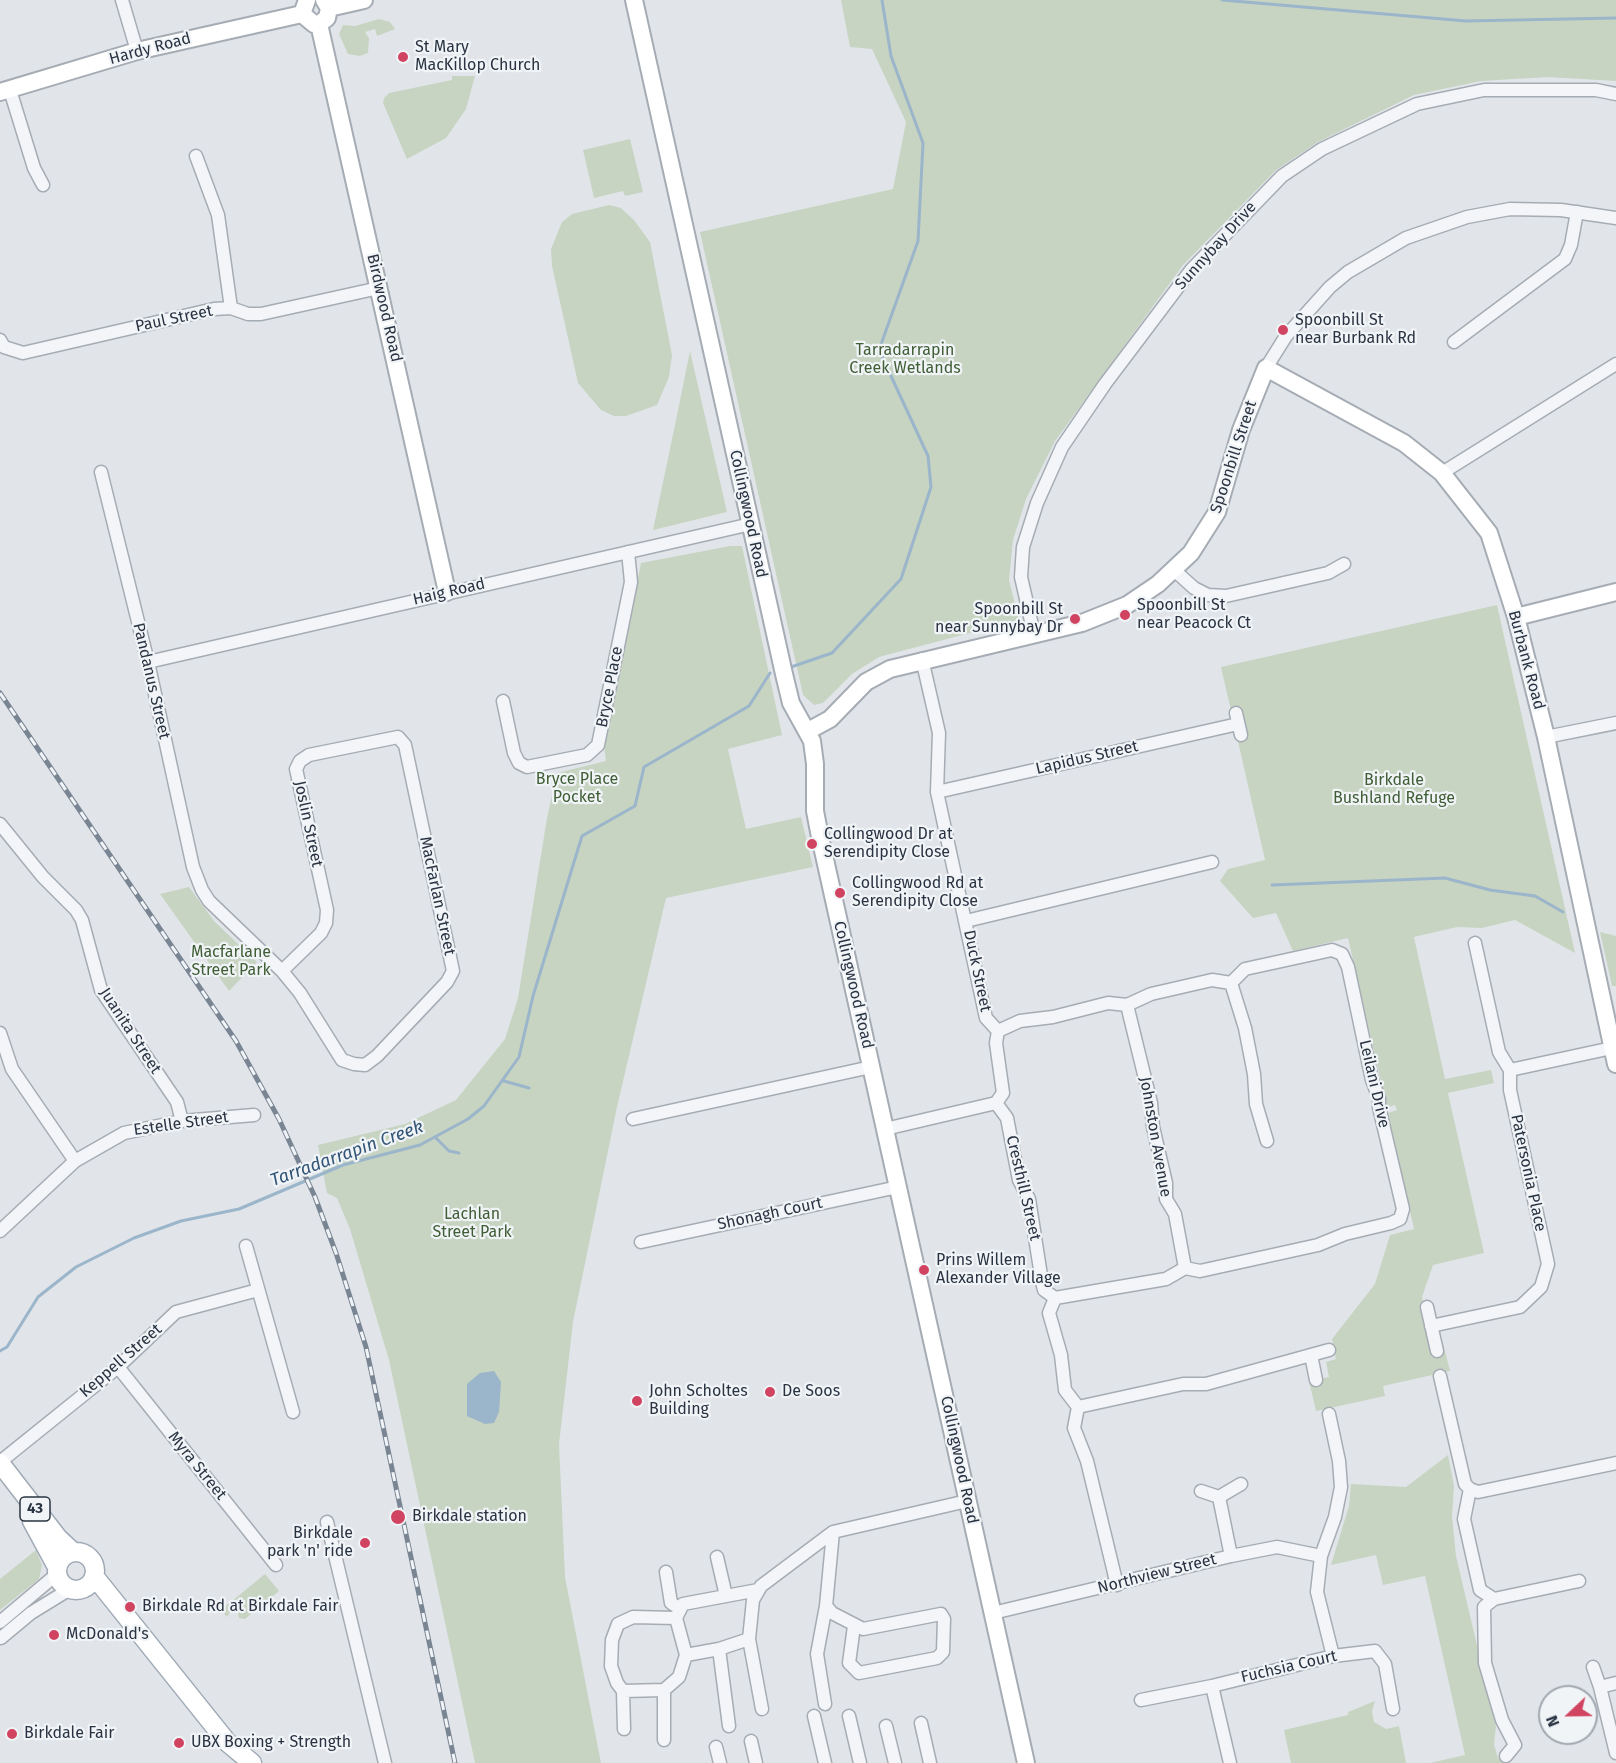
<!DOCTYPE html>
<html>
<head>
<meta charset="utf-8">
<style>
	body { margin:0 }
	#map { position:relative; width:1616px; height:1763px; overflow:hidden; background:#e1e5ea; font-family:"Fira Sans",sans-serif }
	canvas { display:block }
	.north { position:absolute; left:1538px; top:1685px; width:60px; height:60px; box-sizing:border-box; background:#f1f4f7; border:2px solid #a1a7af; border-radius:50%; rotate:248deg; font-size:16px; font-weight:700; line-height:24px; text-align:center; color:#293342 }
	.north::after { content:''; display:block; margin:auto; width:21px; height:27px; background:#d14461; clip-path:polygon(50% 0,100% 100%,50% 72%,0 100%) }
</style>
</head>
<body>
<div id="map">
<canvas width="1616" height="1763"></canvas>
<div class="north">N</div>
</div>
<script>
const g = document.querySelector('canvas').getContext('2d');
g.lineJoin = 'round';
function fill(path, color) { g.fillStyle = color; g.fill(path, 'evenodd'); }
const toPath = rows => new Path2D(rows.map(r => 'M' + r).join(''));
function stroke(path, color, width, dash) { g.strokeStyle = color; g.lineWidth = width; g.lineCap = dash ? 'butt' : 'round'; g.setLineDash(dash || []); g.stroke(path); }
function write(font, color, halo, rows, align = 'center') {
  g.font = font + ' "Fira Sans",sans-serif'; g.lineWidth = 4.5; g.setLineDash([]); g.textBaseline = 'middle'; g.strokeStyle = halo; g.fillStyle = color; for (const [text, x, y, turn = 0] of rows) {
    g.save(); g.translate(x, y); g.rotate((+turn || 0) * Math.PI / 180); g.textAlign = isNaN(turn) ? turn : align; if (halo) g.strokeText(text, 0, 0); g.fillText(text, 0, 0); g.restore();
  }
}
fill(toPath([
	[841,0,1616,0,1616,81,1548,77,1481,81,1414,95,1318,142,1276,170,1183,265,1055,441,1026,499,1013,540,1009,580,1019,620,879,657,852,674,823,703,814,705,803,695,700,232,893,189,906,122,872,49,850,47],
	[379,19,390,22,395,29,377,36,375,29,365,32,369,38,368,53,360,56,348,54,339,34,343,25,355,26],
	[452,76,475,76,466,109,446,138,407,159,383,103,384,98,389,93,452,80],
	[630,139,643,192,625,196,623,191,594,198,583,150],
	[609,205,621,208,634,220,650,242,672,355,669,377,657,405,626,416,614,416,601,410,578,383,552,266,551,249,562,222,572,214],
	[690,351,727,512,653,530,675,425],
	[730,546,742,546,782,735,728,749,746,829,801,817,813,867,666,898,617,1107,573,1322,559,1444,565,1577,601,1763,475,1763,389,1360,350,1229,337,1198,327,1193,318,1145,405,1124,456,1100,505,1039,518,998,547,818,557,773,606,761,604,747,641,563],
	[1497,605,1575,953,1515,920,1482,928,1457,927,1414,937,1445,1079,1491,1070,1494,1083,1448,1093,1484,1253,1433,1265,1422,1297,1423,1302,1420,1303,1431,1353,1445,1351,1450,1371,1383,1386,1385,1396,1316,1411,1309,1381,1329,1377,1326,1362,1336,1359,1332,1339,1375,1284,1390,1235,1414,1229,1388,1113,1397,1110,1395,1105,1387,1108,1348,938,1293,951,1276,913,1253,918,1220,881,1228,869,1265,860,1221,667],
	[189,887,214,921,257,962,229,991,160,894],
	[1600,932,1616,936,1616,986,1612,986],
	[1448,1455,1454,1486,1452,1516,1456,1556,1496,1726,1494,1745,1498,1758,1505,1763,1430,1763,1465,1755,1425,1576,1383,1585,1376,1555,1331,1565,1349,1506,1351,1484,1406,1487],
	[36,1550,42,1565,39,1579,0,1610,0,1579],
	[265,1574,279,1591,245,1619,239,1618,237,1609,233,1608,227,1617,221,1610],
	[1375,1701,1372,1711,1374,1722,1386,1729,1399,1726,1406,1763,1291,1763,1284,1730,1348,1715,1348,1712]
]), '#c7d4c2');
fill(toPath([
	[494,1371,501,1382,499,1412,494,1423,485,1424,467,1416,467,1384,480,1373]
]), '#9bb5ca');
stroke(toPath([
	[1222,0,1466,21,1616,18],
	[791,667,832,653,901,579,931,487,928,456,879,350,918,241,923,143,891,56,882,0],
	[1272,885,1445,878,1490,890,1535,896,1563,912],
	[504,1081,529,1088],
	[436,1138,449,1151,459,1153],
	[0,1351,7,1347,38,1297,76,1267,134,1238,181,1221,239,1209,343,1165,420,1145,468,1119,484,1106,519,1057,533,996,582,836,635,806,644,767,749,706,770,673]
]), '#9bb5ca', 3);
const street = toPath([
	[122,0,137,51],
	[10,90,34,168,43,185],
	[196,156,218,215,231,308],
	[0,340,4,347,23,353,214,309,231,308,248,314,261,314,379,288],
	[1454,342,1565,259,1571,245,1577,212],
	[1266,368,1286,336,1330,287,1348,272,1406,238,1467,217,1510,209,1561,210,1616,218],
	[101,472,148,662,193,867,202,890,209,901,282,971,300,993,342,1060,354,1064,365,1065,377,1056,447,982,453,971,405,745,398,737,309,755,300,761,296,769,327,910,326,923,321,933,282,971],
	[1442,473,1616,364],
	[1174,570,1194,588,1208,595,1226,596,1328,573,1344,564],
	[1034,634,1021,577,1023,547,1037,503,1062,447,1105,384,1191,270,1282,176,1322,149,1417,104,1484,90,1596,90,1616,94],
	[922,659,939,733,937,792,986,1018,998,1031],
	[148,662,751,524],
	[503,701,514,753,519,763,527,767,587,755,598,745,631,582,628,552],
	[1236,713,1241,735],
	[1546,737,1616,723],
	[937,792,1238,724],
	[0,824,43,877,76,910,82,920,101,990,177,1102,182,1121],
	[966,921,1212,862],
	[1231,983,1245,1028,1254,1074,1256,1104,1267,1141],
	[1127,1005,1151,1103,1153,1127,1166,1183,1166,1199,1175,1214,1185,1268],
	[998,1031,1020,1021,1053,1017,1108,1003,1127,1005,1151,994,1212,980,1231,983,1245,969,1332,950,1342,954,1348,967,1372,1080,1379,1098,1379,1107,1403,1209,1400,1219,1391,1223,1345,1234,1318,1245,1200,1271,1185,1268,1166,1279,1055,1298],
	[998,1031,996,1043,1003,1093,996,1103,1007,1118,1019,1180,1029,1199,1042,1282,1044,1290,1055,1298,1049,1313,1061,1355,1065,1390,1078,1407,1074,1428,1087,1461,1117,1585],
	[0,1033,12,1069,75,1161],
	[1510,1070,1612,1048],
	[633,1119,871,1067],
	[885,1129,996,1103],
	[0,1231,75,1161,124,1133,182,1121,254,1115],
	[641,1242,898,1187],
	[246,1246,293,1412],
	[1427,1307,1437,1351],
	[1431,1326,1520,1307,1541,1287,1548,1264,1510,1090,1510,1070,1499,1052,1475,943],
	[1311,1355,1316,1380],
	[118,1367,276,1565],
	[1440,1376,1465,1484,1470,1489],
	[1078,1407,1183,1384,1206,1384,1329,1350],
	[1329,1414,1339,1461,1341,1487,1335,1517,1321,1556,1317,1592,1333,1656],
	[0,1462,118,1367,176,1312,258,1290],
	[1470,1489,1464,1519,1480,1590,1494,1599,1579,1581],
	[1470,1489,1478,1492,1616,1463],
	[1201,1491,1219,1497,1241,1484],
	[1219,1497,1231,1556],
	[327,1522,385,1763],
	[717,1557,726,1596],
	[666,1572,671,1603,679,1608],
	[1494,1599,1484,1607,1485,1663,1502,1720,1515,1745,1506,1756],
	[826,1606,832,1613,863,1629,941,1614,944,1619,943,1652,937,1658,859,1673,849,1663,854,1626],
	[993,1613,1231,1556,1277,1547,1321,1556],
	[676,1618,633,1617,618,1624,612,1640,611,1666,617,1683,623,1691,664,1690,679,1677,686,1655,676,1618,683,1604,758,1590],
	[0,1622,57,1574],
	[1,1638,31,1613,70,1589],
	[749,1639,762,1709],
	[719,1649,729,1726],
	[686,1655,719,1649,749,1639,753,1600,761,1586,833,1532,967,1501],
	[1593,1667,1600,1687,1616,1683],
	[1212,1686,1230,1763],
	[1600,1687,1616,1753],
	[664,1690,664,1740],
	[623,1691,624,1729],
	[1141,1700,1212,1686,1333,1656,1375,1651,1385,1664,1393,1709],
	[825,1704,817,1654,826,1606,833,1532],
	[814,1716,825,1763],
	[849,1716,860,1763],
	[921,1723,930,1763],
	[886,1726,895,1763],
	[751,1741,756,1763],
	[716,1747,720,1763]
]);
const secondary = toPath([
	[307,0,302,14,314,24,319,24,327,18,329,8,324,0],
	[634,0,784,674,791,703,812,741,815,764,815,811,820,837,1026,1763],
	[329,8,364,0],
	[319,24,447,592],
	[0,92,137,51,302,14],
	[1516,617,1616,592],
	[808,731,830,719,866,682,890,669,1082,623,1127,605,1158,584,1191,553,1217,512,1241,430,1266,368,1404,443,1442,473,1489,533,1516,617,1546,737,1616,1064]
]);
const primary = toPath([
	[0,1463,58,1538,73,1552],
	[32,1521,57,1567],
	'57 1571a19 19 0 1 1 38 0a19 19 0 1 1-38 0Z',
	[94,1576,227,1742,252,1763]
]);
stroke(street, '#a6acb4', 15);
stroke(secondary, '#a6acb4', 20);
stroke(primary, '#a0aab6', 21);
stroke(street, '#f4f5f8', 12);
stroke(secondary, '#fff', 16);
stroke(primary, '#fff', 18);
const rail = toPath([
	[0,693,236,1041,279,1119,315,1197,336,1253,366,1347,455,1763]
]);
stroke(rail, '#7a8594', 5);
stroke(rail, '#f1f4f7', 3, [9]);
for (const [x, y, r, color] of [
	[403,57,6,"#d14461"],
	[1283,330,6,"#d14461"],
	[1125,615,6,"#d14461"],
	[1075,619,6,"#d14461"],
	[812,844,6,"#d14461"],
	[840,893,6,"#d14461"],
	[924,1270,6,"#d14461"],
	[770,1392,6,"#d14461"],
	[637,1401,6,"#d14461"],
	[398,1517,8,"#d14461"],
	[365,1543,6,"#d14461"],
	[130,1607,6,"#d14461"],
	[54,1635,6,"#d14461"],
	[12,1734,6,"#d14461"],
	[179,1743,6,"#d14461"]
]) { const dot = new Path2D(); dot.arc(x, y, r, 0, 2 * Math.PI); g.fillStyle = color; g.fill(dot); stroke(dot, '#f1f4f7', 2); }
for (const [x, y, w] of [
	[35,1509,30]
]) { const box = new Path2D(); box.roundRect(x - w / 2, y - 12, w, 24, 4.5); g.fillStyle = '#f1f4f7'; g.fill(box); stroke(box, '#293342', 1.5); }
write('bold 15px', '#293342', null, [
	["43",35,1509]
]);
write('16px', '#293342', '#f1f4f7', [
	["St Mary",415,48],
	["MacKillop Church",415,66],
	["Spoonbill St",1295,321],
	["near Burbank Rd",1295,339],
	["Spoonbill St",1137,606],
	["near Peacock Ct",1137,624],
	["Spoonbill St",1063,610,"right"],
	["near Sunnybay Dr",1063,628,"right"],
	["Collingwood Dr at",824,835],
	["Serendipity Close",824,853],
	["Collingwood Rd at",852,884],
	["Serendipity Close",852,902],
	["Prins Willem",936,1261],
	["Alexander Village",936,1279],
	["John Scholtes",649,1392],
	["Building",649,1410],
	["De Soos",782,1392],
	["Birkdale station",412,1517],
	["Birkdale",353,1534,"right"],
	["park 'n' ride",353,1552,"right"],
	["Birkdale Rd at Birkdale Fair",142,1607],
	["McDonald's",66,1635],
	["Birkdale Fair",24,1734],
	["UBX Boxing + Strength",191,1743]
], 'left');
write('16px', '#293342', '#f1f4f7', [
	["Hardy Road",150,49,-15],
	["Sunnybay Drive",1216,246,-48],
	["Birdwood Road",384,308,77],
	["Paul Street",174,319,-12],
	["Spoonbill Street",1234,457,-72],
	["Collingwood Road",748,514,78],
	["Haig Road",449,592,-13],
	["Burbank Road",1526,660,75],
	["Pandanus Street",151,681,77],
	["Bryce Place",610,687,-79],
	["Lapidus Street",1087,758,-13],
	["Joslin Street",308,824,78],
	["MacFarlan Street",437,896,78],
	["Duck Street",977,971,78],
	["Collingwood Road",853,985,77],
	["Juanita Street",130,1031,57],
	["Leilani Drive",1374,1084,77],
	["Estelle Street",181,1124,-8],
	["Johnston Avenue",1155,1137,80],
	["Patersonia Place",1528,1173,78],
	["Cresthill Street",1023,1188,77],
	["Shonagh Court",770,1214,-12],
	["Keppell Street",121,1361,-41],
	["Collingwood Road",959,1460,78],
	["Myra Street",197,1466,51],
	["Northview Street",1157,1574,-14],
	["Fuchsia Court",1289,1667,-13]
]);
write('16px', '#405e36', '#f1f4f7', [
	["Tarradarrapin",905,351],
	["Creek Wetlands",905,369],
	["Bryce Place",577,780],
	["Pocket",577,798],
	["Birkdale",1394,781],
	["Bushland Refuge",1394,799],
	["Macfarlane",231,953],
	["Street Park",231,971],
	["Lachlan",472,1215],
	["Street Park",472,1233]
]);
write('italic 18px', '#325577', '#f1f4f7', [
	["Tarradarrapin Creek",347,1154,-20]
]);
</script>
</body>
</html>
